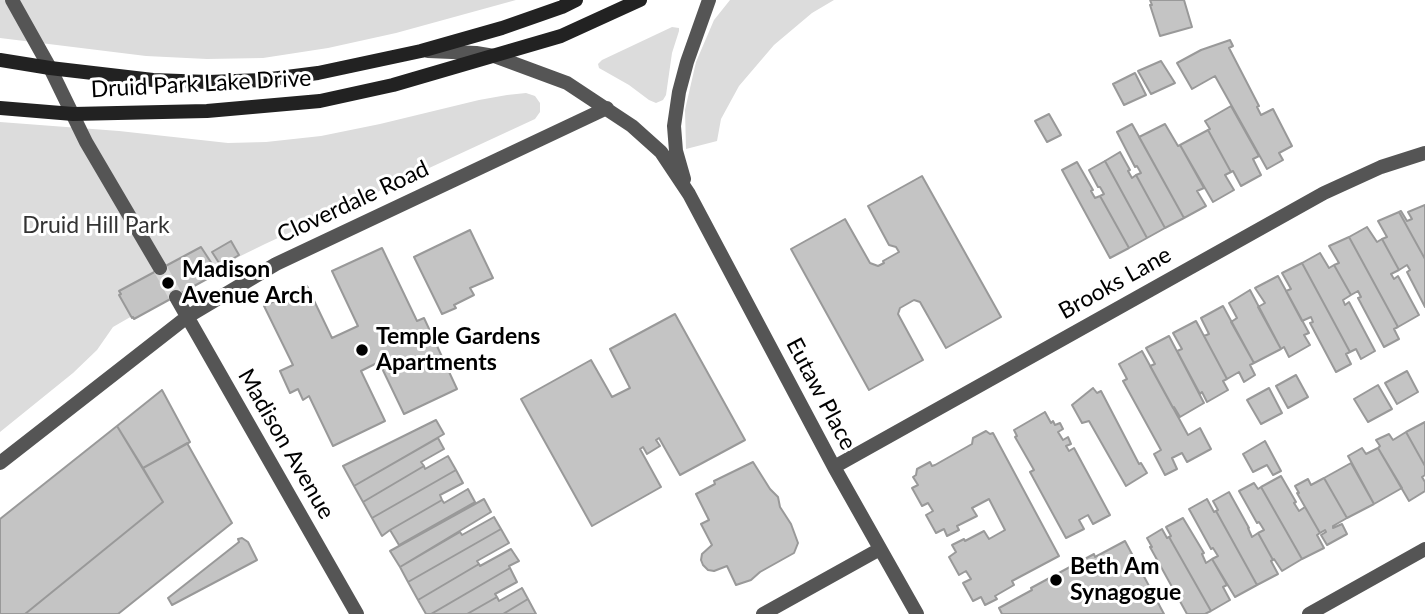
<!DOCTYPE html>
<html>
<head>
<meta charset="utf-8">
<style>
	body { margin:0 }
	canvas { display:block; background:#fff }
</style>
</head>
<body>
<canvas width="1425" height="614"></canvas>
<script>
const g = document.querySelector('canvas').getContext('2d');
g.lineJoin = 'round';
function fill(path, color) { g.fillStyle = color; g.fill(path, 'evenodd'); }
const toPath = rows => new Path2D(rows.map(r => 'M' + r).join(''));
function stroke(path, color, width, dash) { g.strokeStyle = color; g.lineWidth = width; g.lineCap = dash ? 'butt' : 'round'; g.setLineDash(dash || []); g.stroke(path); }
function write(font, color, halo, rows, align = 'center') {
  g.font = font + ' Lato,sans-serif'; g.lineWidth = 6; g.setLineDash([]); g.textBaseline = 'middle'; g.strokeStyle = halo; g.fillStyle = color; for (const [text, x, y, turn = 0] of rows) {
    g.save(); g.translate(x, y); g.rotate((+turn || 0) * Math.PI / 180); g.textAlign = isNaN(turn) ? turn : align; if (halo) g.strokeText(text, 0, 0); g.fillText(text, 0, 0); g.restore();
  }
}
fill(toPath([
	[0,0,516,0,396,33,328,48,263,58,207,59,146,56,0,38],
	[730,0,834,0,812,13,774,45,739,86,721,119,717,141,686,149,685,110,696,62,714,20],
	[672,27,679,28,679,31,672,53,666,95,663,100,656,103,649,100,629,85,599,68,598,64,602,60],
	[526,93,535,96,540,103,540,112,535,119,265,244,214,269,113,327,97,350,73,373,0,432,0,122,119,131,228,143,266,142,321,136,380,124,479,100,507,95]
]), '#dcdcdc');
const building = toPath([
	[1150,0,1184,0,1192,27,1160,36,1150,5,1152,5,1150,0],
	[1230,40,1233,46,1229,48,1259,106,1257,107,1261,115,1273,109,1292,146,1279,153,1283,160,1267,169,1215,76,1192,89,1177,63,1201,50,1230,40],
	[1161,61,1175,83,1151,94,1138,71,1161,61],
	[1135,73,1146,95,1124,105,1113,84,1135,73],
	[1231,106,1259,156,1253,159,1261,175,1241,186,1233,171,1231,172,1208,130,1210,129,1205,121,1231,106],
	[1049,114,1061,135,1047,142,1035,121,1049,114],
	[1132,124,1184,218,1165,228,1136,175,1141,173,1137,166,1135,167,1117,132,1132,124],
	[1165,124,1178,146,1180,145,1204,188,1197,191,1206,206,1184,218,1139,137,1165,124],
	[1208,130,1231,172,1225,175,1234,190,1213,202,1180,145,1208,130],
	[1120,152,1130,170,1128,171,1132,178,1136,175,1165,228,1147,238,1105,161,1120,152],
	[1105,161,1147,238,1129,248,1100,196,1104,194,1100,187,1098,187,1089,170,1105,161],
	[1077,162,1093,190,1091,191,1095,198,1100,196,1129,248,1110,258,1062,170,1077,162],
	[922,176,1001,317,946,348,920,302,914,300,900,308,898,314,923,360,869,390,791,249,845,219,870,263,878,266,884,263,883,261,899,252,896,247,889,245,868,206,922,176],
	[1425,205,1425,259,1399,212,1401,211,1407,221,1412,219,1408,212,1425,205],
	[1399,212,1425,259,1425,307,1407,272,1410,270,1407,265,1399,270,1382,239,1387,237,1378,221,1399,212],
	[1367,227,1377,242,1382,239,1399,270,1391,274,1394,279,1398,276,1419,315,1398,327,1349,237,1367,227],
	[470,230,493,278,470,288,474,295,454,305,456,308,442,314,414,257,470,230],
	[1349,237,1398,327,1394,329,1399,339,1384,347,1358,298,1361,297,1358,291,1351,295,1334,265,1339,263,1329,246,1349,237],
	[231,241,239,255,221,266,212,252,231,241],
	[201,247,216,270,214,271,216,274,134,319,133,317,132,318,119,295,121,294,119,291,201,247],
	[382,248,417,321,424,318,457,389,404,414,379,362,361,371,385,421,333,446,309,396,303,400,298,389,290,393,280,371,293,365,264,306,307,286,332,338,358,326,332,271,382,248],
	[1320,253,1329,268,1334,265,1351,295,1343,300,1345,305,1349,302,1375,351,1361,359,1356,349,1350,352,1302,263,1320,253],
	[1302,263,1350,352,1346,354,1351,364,1336,372,1310,323,1313,322,1311,317,1302,321,1286,291,1291,289,1282,273,1302,263],
	[1278,276,1309,333,1304,335,1310,345,1289,357,1284,347,1281,349,1258,307,1265,303,1255,288,1278,276],
	[1250,290,1281,349,1254,363,1231,322,1237,318,1229,303,1250,290],
	[1223,306,1254,363,1250,365,1255,375,1244,382,1239,372,1227,379,1204,336,1209,334,1201,318,1223,306],
	[675,314,745,440,680,475,659,438,656,440,660,446,647,454,643,447,640,449,661,487,592,526,521,399,591,360,612,397,630,388,610,349,675,314],
	[1196,321,1227,379,1223,381,1228,390,1207,402,1202,392,1200,394,1177,351,1182,349,1173,333,1196,321],
	[1169,336,1204,403,1180,417,1174,407,1173,408,1150,366,1155,364,1146,348,1169,336],
	[1142,351,1188,435,1200,428,1211,449,1187,462,1182,453,1172,458,1177,469,1165,475,1154,454,1161,450,1123,381,1127,379,1119,364,1142,351],
	[1407,371,1418,392,1397,404,1385,383,1407,371],
	[1296,375,1308,397,1288,408,1276,386,1296,375],
	[1378,385,1392,409,1368,422,1354,399,1378,385],
	[1093,388,1097,393,1101,391,1139,464,1141,463,1147,473,1126,486,1089,421,1082,423,1072,405,1093,388],
	[1269,388,1282,413,1261,424,1247,400,1269,388],
	[162,390,190,442,143,468,117,426,162,390],
	[1045,412,1051,423,1053,421,1055,425,1060,423,1063,429,1058,432,1063,440,1068,437,1071,444,1066,446,1069,451,1074,448,1110,515,1093,524,1088,515,1079,520,1084,529,1066,538,1030,472,1034,470,1015,437,1017,436,1014,430,1045,412],
	[436,420,444,434,354,486,343,466,436,420],
	[1425,422,1425,466,1406,432,1425,422],
	[117,426,163,502,25,614,0,614,0,519,117,426],
	[986,431,990,434,993,433,1059,556,1012,581,1014,585,995,596,997,599,985,605,981,597,973,601,963,583,971,579,966,571,959,575,949,557,956,552,952,545,964,539,965,541,984,531,989,539,1005,530,989,499,972,508,977,516,957,526,959,530,947,536,944,529,936,533,926,515,933,511,928,503,922,506,912,488,918,485,913,477,916,475,917,469,930,462,932,466,935,465,972,444,973,438,986,431],
	[1406,432,1425,466,1425,475,1422,477,1425,482,1425,491,1409,501,1378,448,1380,446,1376,440,1389,434,1393,440,1406,432],
	[438,438,444,449,421,462,424,466,363,502,354,486,438,438],
	[1265,441,1281,471,1273,475,1267,465,1253,472,1243,454,1265,441],
	[187,443,232,523,118,614,25,614,163,502,143,468,187,443],
	[1362,448,1366,454,1378,448,1402,488,1374,504,1348,456,1362,448],
	[448,456,456,470,372,518,363,502,424,466,425,469,448,456],
	[753,462,770,489,778,497,780,507,791,524,798,543,794,553,760,572,751,580,736,585,727,566,714,571,708,570,703,565,701,560,702,554,712,545,701,524,709,520,696,494,715,484,714,481,753,462],
	[1351,463,1374,504,1347,518,1324,478,1351,463],
	[456,470,463,483,440,495,442,500,390,530,382,536,372,518,456,470],
	[1281,476,1296,502,1294,503,1299,511,1305,507,1320,533,1317,535,1324,548,1302,559,1261,487,1281,476],
	[1324,478,1347,518,1333,526,1333,528,1342,524,1347,534,1327,545,1321,535,1326,532,1325,530,1320,533,1297,493,1299,493,1295,486,1308,479,1311,485,1324,478],
	[1254,483,1258,489,1261,487,1302,559,1282,571,1274,559,1273,560,1258,533,1264,530,1259,522,1257,523,1239,491,1254,483],
	[468,489,475,502,399,545,390,530,442,500,444,503,468,489],
	[1229,492,1249,528,1248,528,1252,537,1258,533,1273,560,1271,561,1278,574,1257,585,1216,511,1218,510,1213,501,1229,492],
	[484,499,491,512,400,567,390,551,484,499],
	[1207,499,1214,512,1216,511,1257,585,1235,597,1212,559,1218,556,1213,548,1211,549,1189,509,1207,499],
	[494,517,501,529,408,582,400,567,460,532,462,535,494,517],
	[1183,518,1204,553,1202,554,1206,563,1212,559,1227,585,1223,587,1230,600,1211,611,1169,537,1171,536,1166,527,1183,518],
	[501,529,509,543,477,561,479,564,418,600,408,582,501,529],
	[1162,529,1167,538,1169,537,1211,611,1205,614,1187,614,1150,547,1152,547,1147,538,1162,529],
	[242,538,248,542,257,560,172,605,168,598,239,542,238,539,242,538],
	[1125,541,1164,614,1002,614,999,608,1032,590,1031,588,1094,554,1095,557,1125,541],
	[511,549,519,561,509,566,510,568,431,614,426,614,418,600,479,564,480,566,511,549],
	[510,568,517,582,495,594,497,597,467,614,431,614,510,568],
	[522,588,528,599,503,614,467,614,497,597,499,601,522,588],
	[528,599,536,614,503,614,528,599]
]);
fill(building, '#c4c4c4');
stroke(building, '#999', 2);
stroke(toPath([
	[160,268,176,297]
]), '#d9d9d9', 14, [14, 7]);
stroke(toPath([
	[12,0,50,68,86,142,160,268],
	[428,51,476,53,494,56,567,83,632,126,661,152,689,194,834,467,917,614],
	[684,179,676,151,674,126,679,92,687,62,709,0],
	[176,297,357,614],
	[0,463,187,317,276,264,607,108],
	[834,467,1324,193,1381,167,1425,153],
	[763,614,880,549],
	[1309,614,1425,549]
]), '#555', 14);
stroke(toPath([
	[0,60,50,68,153,80,208,82,263,80,318,73,421,51,502,28,562,7,576,0],
	[0,108,73,114,207,111,320,101,393,85,561,36,640,0]
]), '#222', 14);
for (const [x, y, r, color] of [
	[168,283,7,"#000"],
	[362,350,7,"#000"],
	[1056,580,7,"#000"]
]) { const dot = new Path2D(); dot.arc(x, y, r, 0, 2 * Math.PI); g.fillStyle = color; g.fill(dot); stroke(dot, '#fff', 2.5); }
write('23px', '#000', '#fff', [
	["Druid Park Lake Drive",201,84,-3],
	["Cloverdale Road",353,202,-25],
	["Brooks Lane",1115,283,-29],
	["Eutaw Place",821,394,62],
	["Madison Avenue",286,444,60]
]);
write('23px', '#333', '#fff', [
	["Druid Hill Park",96,226]
]);
write('bold 23px', '#000', '#fff', [
	["Madison",182,270],
	["Avenue Arch",182,296],
	["Temple Gardens",376,337],
	["Apartments",376,363],
	["Beth Am",1070,567],
	["Synagogue",1070,593]
], 'left');
</script>
</body>
</html>
